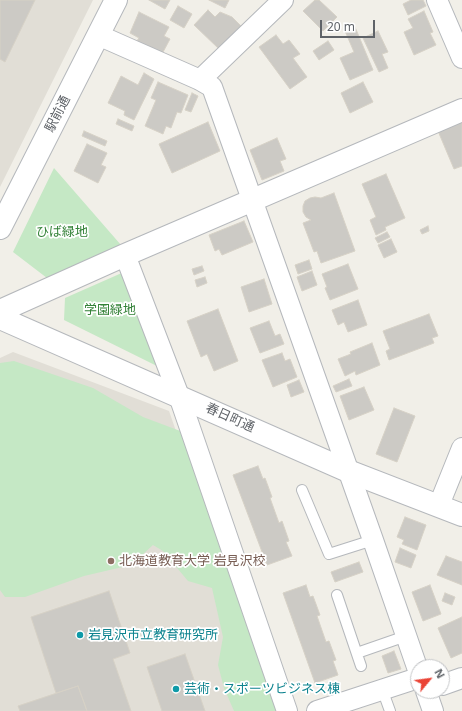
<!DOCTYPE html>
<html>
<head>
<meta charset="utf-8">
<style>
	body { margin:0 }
	#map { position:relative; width:462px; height:711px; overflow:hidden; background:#f1efe8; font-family:"Noto Sans",sans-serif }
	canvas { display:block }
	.north { position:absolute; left:410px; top:659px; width:40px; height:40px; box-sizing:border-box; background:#fff; border:1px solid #bfc1c3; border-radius:50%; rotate:61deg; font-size:11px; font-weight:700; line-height:16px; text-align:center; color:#5f6368 }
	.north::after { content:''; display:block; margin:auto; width:14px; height:18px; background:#ea4335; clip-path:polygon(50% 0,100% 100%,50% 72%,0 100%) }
	.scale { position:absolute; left:320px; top:20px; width:55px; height:18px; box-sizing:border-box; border:2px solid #5f6368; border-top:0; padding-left:5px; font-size:12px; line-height:14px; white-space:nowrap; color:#5f6368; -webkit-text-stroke:3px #fff; paint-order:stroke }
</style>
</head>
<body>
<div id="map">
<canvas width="462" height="711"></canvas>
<div class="north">N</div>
<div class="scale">20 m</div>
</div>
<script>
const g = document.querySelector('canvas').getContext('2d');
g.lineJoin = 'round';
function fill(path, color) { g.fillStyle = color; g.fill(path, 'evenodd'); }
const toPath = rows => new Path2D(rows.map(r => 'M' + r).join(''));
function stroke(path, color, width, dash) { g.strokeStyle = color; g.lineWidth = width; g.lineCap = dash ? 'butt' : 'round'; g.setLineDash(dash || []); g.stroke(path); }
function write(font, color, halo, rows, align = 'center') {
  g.font = font + ' "Noto Sans","Noto Sans JP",sans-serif'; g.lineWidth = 3.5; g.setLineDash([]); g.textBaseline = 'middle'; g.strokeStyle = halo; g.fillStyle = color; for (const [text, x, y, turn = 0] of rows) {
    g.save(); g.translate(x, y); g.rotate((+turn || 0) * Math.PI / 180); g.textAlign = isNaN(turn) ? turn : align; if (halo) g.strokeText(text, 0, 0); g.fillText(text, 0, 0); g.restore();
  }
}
fill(toPath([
	[0,0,93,0,0,187],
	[13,352,169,411,274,711,0,711,0,358]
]), '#e1ded6');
fill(toPath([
	[54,168,121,245,47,278,13,252],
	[124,272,165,370,64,320,65,298],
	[14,361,93,388,143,417,183,432,277,705,276,711,234,711,224,688,218,665,223,637,212,588,188,581,163,551,153,545,131,565,84,576,25,597,5,597,0,590,0,363]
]), '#c5e8c5');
const building = toPath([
	[0,0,35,0,5,62,0,59,0,0],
	[149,0,170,0,165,9,149,0],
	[209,0,229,0,225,8,209,0],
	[315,0,319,0,337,17,323,31,303,11,315,0],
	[411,0,423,0,426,6,408,15,403,4,411,0],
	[178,6,192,14,184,28,170,20,178,6],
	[208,10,215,17,220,12,232,17,241,26,219,49,194,25,208,10],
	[424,11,433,32,430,33,436,45,414,55,404,32,413,28,408,19,424,11],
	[139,12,169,27,164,36,170,39,162,54,136,42,139,38,130,33,139,12],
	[355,27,373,70,350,80,340,58,354,52,345,31,355,27],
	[378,31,388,52,382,54,388,68,379,72,363,38,378,31],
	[276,35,283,44,289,40,300,54,293,58,307,77,290,89,259,47,276,35],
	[328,41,334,50,319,60,313,51,328,41],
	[144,73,154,79,134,120,124,115,125,111,108,103,121,76,138,85,144,73],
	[158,82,188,95,181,113,177,112,171,128,166,126,163,134,145,126,156,100,151,98,158,82],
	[363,82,373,102,350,113,341,93,363,82],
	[192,93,198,96,191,112,185,110,192,93],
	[118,119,134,126,132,131,116,124,118,119],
	[462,121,462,166,454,169,438,131,462,121],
	[208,122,220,151,172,173,159,144,208,122],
	[84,131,107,141,105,146,82,136,84,131],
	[277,138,286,159,280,161,284,171,262,180,250,150,277,138],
	[87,144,107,153,101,165,106,167,98,183,74,171,87,144],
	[386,174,405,218,385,227,386,230,376,235,370,220,376,217,362,184,386,174],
	[334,193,355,251,321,263,317,251,314,252,303,223,311,220,306,217,303,212,303,206,305,201,310,198,315,197,321,198,334,193],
	[244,221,253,242,222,255,219,249,215,251,209,235,244,221],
	[428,226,429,231,422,234,420,230,428,226],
	[387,232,390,237,378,243,375,238,387,232],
	[391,239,397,252,384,258,378,245,391,239],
	[309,260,312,269,298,274,295,265,309,260],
	[348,264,358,289,330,300,325,288,327,287,322,274,348,264],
	[202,266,204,271,194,275,192,269,202,266],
	[312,271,317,285,302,291,297,277,312,271],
	[205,277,207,283,197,287,195,280,205,277],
	[264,279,272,304,249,312,241,287,264,279],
	[358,300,367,325,348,332,344,322,338,325,332,310,358,300],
	[218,309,238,361,214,371,207,354,201,357,187,321,218,309],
	[429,314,438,336,432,338,434,343,389,360,386,351,390,349,383,331,429,314],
	[269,321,275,336,280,334,284,344,260,353,250,328,269,321],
	[372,343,380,365,356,375,355,371,345,376,338,359,351,354,350,352,372,343],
	[282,353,285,361,290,359,297,377,273,387,262,360,282,353],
	[349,379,352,386,336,392,333,386,349,379],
	[299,380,304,392,291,397,287,385,299,380],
	[364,387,374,410,349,420,340,396,364,387],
	[394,408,415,416,397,462,376,454,394,408],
	[258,466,263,479,265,478,272,497,270,498,279,523,282,521,289,541,286,542,292,556,267,565,233,475,258,466],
	[405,517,426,525,417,550,402,544,404,540,397,537,405,517],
	[400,548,416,555,411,568,395,562,400,548],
	[446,556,462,562,462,585,437,575,446,556],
	[359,562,363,572,335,582,331,572,359,562],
	[306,585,310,597,313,596,320,615,317,616,326,642,329,641,336,660,333,661,338,675,315,683,283,593,306,585],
	[430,585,441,614,423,621,412,592,430,585],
	[109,591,130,653,113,659,131,711,87,711,78,686,56,693,31,617,109,591],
	[445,593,455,597,452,605,442,601,445,593],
	[462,617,462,653,451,658,438,628,462,617],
	[394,651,401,669,388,673,382,656,394,651],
	[185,654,205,711,162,711,147,667,185,654],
	[78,686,87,711,20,711,18,706,78,686]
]);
fill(building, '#cccac5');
stroke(building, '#d6d1c6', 1);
const service = toPath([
	[302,490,329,554,373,540],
	[337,595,361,666],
	[357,653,406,636],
	[382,689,390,711]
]);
const minor = toPath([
	[437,0,462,58],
	[98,35,200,80,212,87,373,540,418,670],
	[200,80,283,0],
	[125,255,179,396,287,711],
	[439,505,462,448],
	[442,685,462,678],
	[426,691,433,711],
	[317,711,418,678]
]);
const tertiary = toPath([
	[0,228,116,0],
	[0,311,125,255,462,110],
	[0,318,348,471,462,515]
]);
stroke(service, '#b5b8bc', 12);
stroke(minor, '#b5b8bc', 22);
stroke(tertiary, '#b5b8bc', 24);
stroke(service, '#fff', 10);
stroke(minor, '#fff', 20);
stroke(tertiary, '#fff', 22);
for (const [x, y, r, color] of [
	[111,561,4,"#8d6e63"],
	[80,635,4,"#0f9aa8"],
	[176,689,4,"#0f9aa8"]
]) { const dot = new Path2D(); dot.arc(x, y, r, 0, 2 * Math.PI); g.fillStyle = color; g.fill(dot); stroke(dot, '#fff', 1.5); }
write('13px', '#5f6368', '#fff', [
	["駅前通",58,114,-63],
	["春日町通",230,418,24]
]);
write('13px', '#348238', '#fff', [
	["ひば緑地",62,232],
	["学園緑地",110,310]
]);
write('13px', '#785e54', '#fff', [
	["北海道教育大学 岩見沢校",119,561]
], 'left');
write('13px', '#0d838f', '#fff', [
	["岩見沢市立教育研究所",88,635],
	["芸術・スポーツビジネス棟",184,689]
], 'left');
</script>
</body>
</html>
